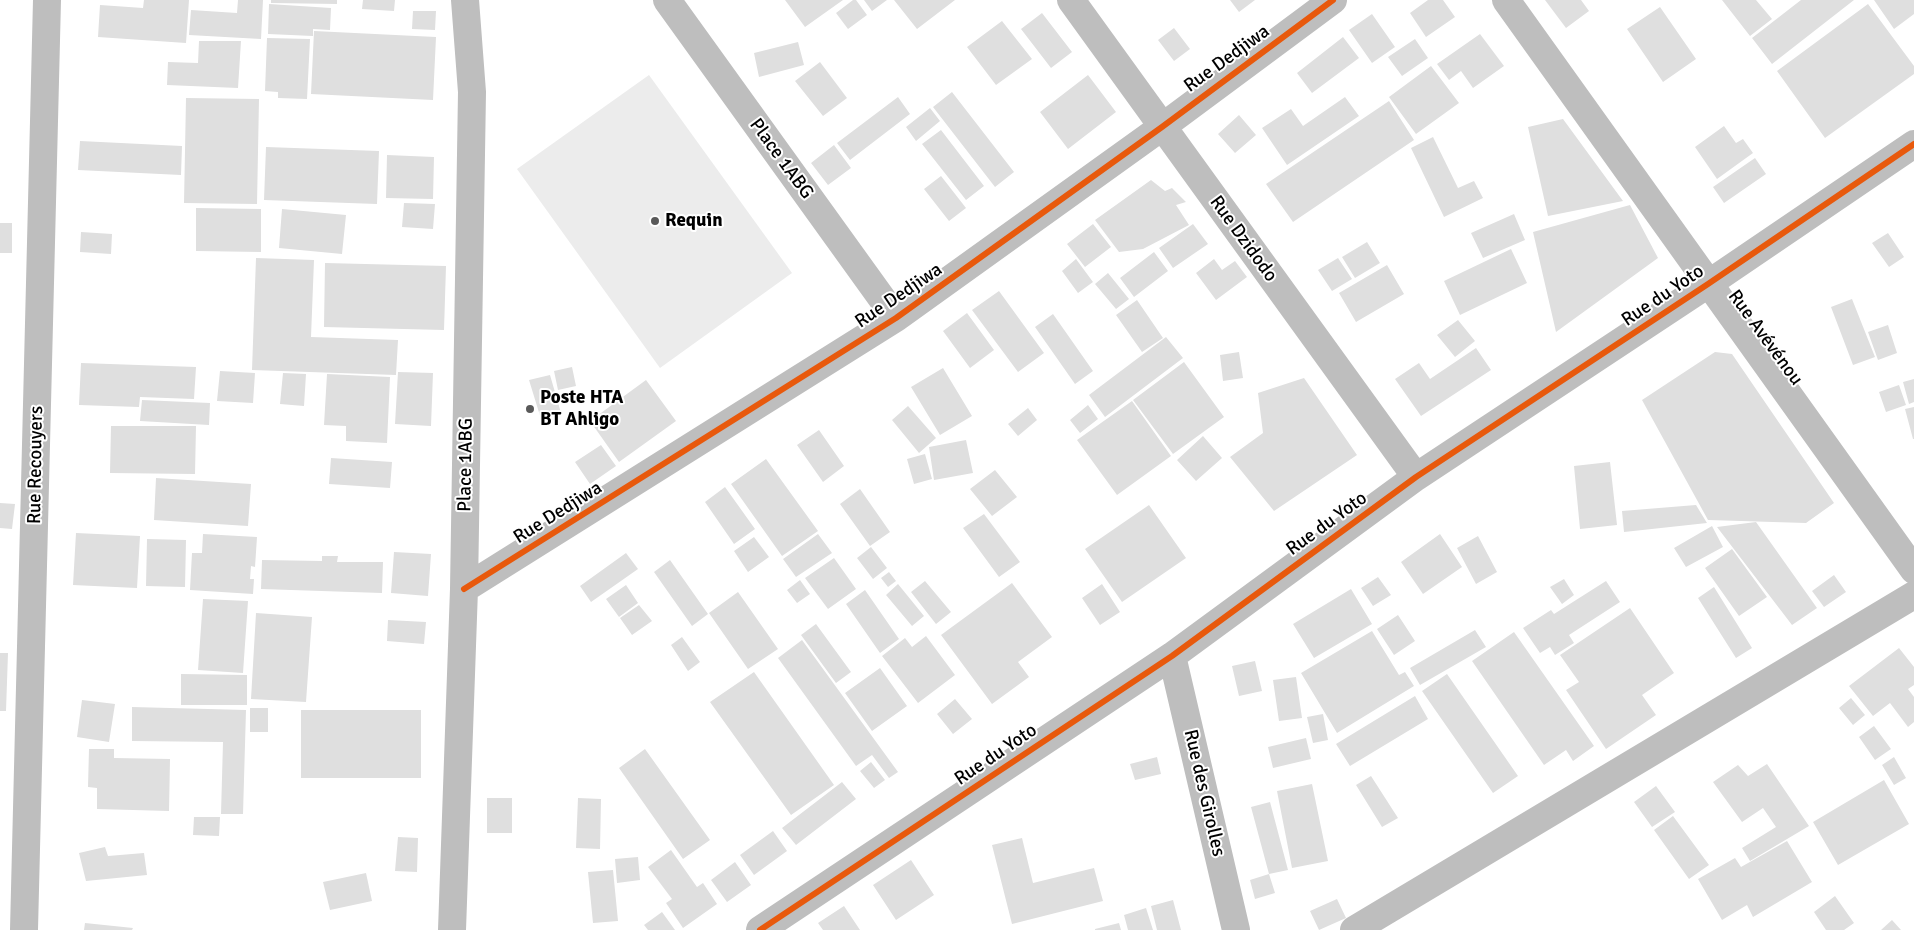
<!DOCTYPE html>
<html>
<head>
<meta charset="utf-8">
<style>
	body { margin:0 }
	canvas { display:block; background:#fff }
</style>
</head>
<body>
<canvas width="1914" height="930"></canvas>
<script>
const g = document.querySelector('canvas').getContext('2d');
g.lineJoin = 'round';
function fill(path, color) { g.fillStyle = color; g.fill(path, 'evenodd'); }
const toPath = rows => new Path2D(rows.map(r => 'M' + r).join(''));
function stroke(path, color, width, dash) { g.strokeStyle = color; g.lineWidth = width; g.lineCap = dash ? 'butt' : 'round'; g.setLineDash(dash || []); g.stroke(path); }
function write(font, color, halo, rows, align = 'center') {
  g.font = font + ' Signika,sans-serif'; g.lineWidth = 4; g.setLineDash([]); g.textBaseline = 'middle'; g.strokeStyle = halo; g.fillStyle = color; for (const [text, x, y, turn = 0] of rows) {
    g.save(); g.translate(x, y); g.rotate((+turn || 0) * Math.PI / 180); g.textAlign = isNaN(turn) ? turn : align; if (halo) g.strokeText(text, 0, 0); g.fillText(text, 0, 0); g.restore();
  }
}
fill(toPath([
	[649,75,792,273,660,368,517,169]
]), '#ececec');
fill(toPath([
	[144,0,189,0,186,43,98,37,100,5,143,8],
	[238,0,263,0,261,39,189,35,191,10,237,13],
	[271,0,337,0,337,4,271,3],
	[363,0,395,0,394,11,362,9],
	[785,0,843,0,805,27],
	[853,0,856,0,867,15,848,29,836,13],
	[864,0,887,0,872,11],
	[894,0,955,0,917,29],
	[1230,0,1255,0,1239,12],
	[1428,0,1443,0,1455,17,1426,37,1410,13],
	[1545,0,1581,0,1589,11,1566,28],
	[1722,0,1756,0,1772,19,1750,36],
	[1801,0,1854,0,1772,64,1752,38],
	[1874,0,1914,0,1914,14,1894,29],
	[269,4,331,8,330,30,313,29,313,36,268,34],
	[1868,4,1914,66,1914,74,1825,138,1777,71],
	[1660,7,1696,59,1663,82,1627,29],
	[413,11,436,11,435,30,412,29],
	[1042,13,1072,52,1051,68,1021,29],
	[1372,14,1395,47,1372,63,1349,30],
	[1002,21,1032,59,996,85,967,47],
	[1174,28,1190,49,1174,61,1158,40],
	[314,31,436,37,433,100,311,94],
	[1480,34,1504,66,1473,88,1461,71,1449,80,1437,64],
	[1343,37,1359,58,1312,93,1297,73],
	[267,38,310,39,307,99,278,98,278,92,265,91],
	[1415,39,1428,58,1402,76,1388,57],
	[199,41,241,41,238,88,167,85,168,62,198,63],
	[798,42,804,65,759,77,754,53],
	[820,62,847,98,823,116,795,81],
	[1431,66,1459,103,1416,134,1389,97],
	[1088,75,1116,112,1068,149,1040,112],
	[952,92,1014,172,995,187,933,107],
	[898,97,910,114,850,160,837,143],
	[1345,97,1359,116,1287,165,1262,128,1291,109,1303,126],
	[186,98,259,99,257,204,184,203],
	[1389,101,1414,140,1293,222,1266,184],
	[930,108,940,121,916,141,906,127],
	[1239,115,1256,135,1235,153,1218,134],
	[1563,119,1623,201,1548,216,1528,127],
	[1724,126,1736,143,1743,139,1753,153,1717,179,1695,147],
	[941,130,984,186,966,200,922,144],
	[1433,137,1458,188,1474,181,1483,198,1444,217,1411,148],
	[80,141,182,146,181,175,78,170],
	[834,145,851,168,828,185,811,163],
	[266,147,379,151,377,204,264,200],
	[387,155,434,157,433,199,386,198],
	[1755,158,1766,174,1724,203,1713,187],
	[941,176,966,208,949,221,924,189],
	[1151,180,1165,191,1172,188,1186,202,1176,205,1189,225,1143,249,1119,252,1095,220],
	[404,203,435,204,433,229,402,227],
	[1630,205,1658,258,1556,332,1533,232],
	[196,208,261,209,261,252,196,251],
	[282,209,346,215,342,254,279,248],
	[1514,214,1525,240,1483,258,1471,233],
	[0,223,12,223,12,253,0,253],
	[1093,224,1111,247,1085,267,1067,244],
	[1193,224,1208,244,1173,268,1159,248],
	[81,232,112,234,111,254,80,252],
	[1888,233,1904,257,1889,267,1872,243],
	[1367,242,1380,263,1355,278,1342,257],
	[1511,249,1527,283,1460,315,1444,281],
	[1154,252,1168,271,1134,297,1120,278],
	[256,258,314,260,311,337,398,340,396,375,252,370],
	[1338,258,1352,279,1332,291,1318,270],
	[1076,259,1093,282,1078,293,1062,271],
	[1214,259,1222,270,1235,261,1247,277,1216,300,1196,273],
	[325,263,446,266,444,330,324,327],
	[1387,265,1404,294,1356,322,1339,293],
	[1108,273,1129,299,1116,309,1095,284],
	[999,291,1044,353,1018,372,972,310],
	[1852,299,1875,357,1853,365,1831,307],
	[1137,300,1163,338,1142,352,1116,315],
	[967,313,994,350,970,368,943,331],
	[1053,314,1093,371,1075,384,1035,327],
	[1458,320,1475,341,1455,357,1437,335],
	[1888,325,1897,353,1878,360,1868,332],
	[1166,337,1183,358,1105,417,1089,395],
	[1476,348,1491,370,1421,416,1395,379,1419,363,1430,379],
	[1239,352,1243,378,1223,381,1220,355],
	[1715,352,1732,354,1834,503,1806,523,1708,520,1642,400],
	[1184,362,1224,417,1173,454,1133,400],
	[81,363,196,367,194,399,140,397,139,407,79,405],
	[572,367,576,386,558,390,554,371],
	[943,368,972,416,940,435,911,387],
	[220,371,255,373,253,403,217,401],
	[398,372,433,373,431,426,395,424],
	[283,373,306,374,304,406,280,404],
	[327,374,390,377,387,443,346,441,346,426,324,425],
	[550,375,561,413,541,419,529,380],
	[1304,378,1357,455,1274,511,1230,457,1263,433,1258,393],
	[1914,379,1914,402,1909,404,1903,382],
	[646,380,676,421,619,462,590,421],
	[1899,385,1906,405,1886,412,1879,392],
	[142,400,210,403,209,425,140,421],
	[1132,401,1171,456,1117,495,1077,440],
	[1088,405,1098,419,1080,433,1070,420],
	[908,406,936,438,919,453,892,420],
	[1914,407,1914,439,1913,439,1905,409],
	[1028,408,1037,420,1018,436,1008,424],
	[111,426,196,426,195,474,110,473],
	[819,430,844,466,823,482,797,445],
	[1203,436,1222,458,1196,481,1177,460],
	[966,440,973,473,934,480,929,447],
	[601,445,616,466,590,484,575,462],
	[925,454,932,479,914,484,907,459],
	[331,458,392,462,390,488,329,484],
	[766,459,818,531,782,556,731,484],
	[1610,462,1617,525,1580,529,1574,466],
	[995,470,1017,497,992,516,970,489],
	[156,478,251,484,248,526,154,520],
	[725,487,755,529,734,544,705,502],
	[860,489,890,532,870,546,840,504],
	[0,503,15,504,12,529,0,528],
	[1149,505,1186,558,1122,602,1085,549],
	[1696,505,1707,523,1624,532,1622,511],
	[984,514,1020,562,999,577,963,528],
	[1756,522,1817,608,1792,625,1717,527],
	[1712,526,1723,547,1686,567,1674,548],
	[76,533,140,536,137,588,73,585],
	[203,534,257,537,255,567,251,566,250,579,254,579,253,594,190,590,192,553,202,553],
	[818,534,832,553,796,577,783,559],
	[1440,534,1462,567,1423,594,1401,562],
	[1478,536,1497,572,1476,584,1457,548],
	[754,537,769,557,748,572,734,551],
	[147,539,186,540,185,587,146,586],
	[871,547,887,568,873,579,857,558],
	[1732,549,1767,597,1739,616,1705,568],
	[394,552,431,554,428,596,391,593],
	[626,553,638,569,591,602,580,586],
	[322,556,338,556,337,562,383,562,382,593,261,589,262,560,322,561],
	[834,558,856,589,828,609,805,578],
	[670,560,708,614,692,626,654,572],
	[889,572,896,581,888,587,881,578],
	[1834,575,1846,592,1824,607,1812,591],
	[1378,577,1391,595,1373,606,1361,588],
	[1564,579,1574,595,1562,604,1550,587],
	[800,580,810,594,797,603,787,590],
	[925,581,951,612,936,624,911,592],
	[1606,581,1620,602,1569,635,1574,643,1555,655,1550,647,1540,653,1523,628,1551,610,1554,614],
	[1012,583,1052,637,1018,662,1029,677,992,704,941,635],
	[898,584,924,616,912,626,886,595],
	[1102,584,1120,612,1100,625,1082,598],
	[626,585,638,603,619,617,606,599],
	[1714,587,1752,648,1736,658,1698,598],
	[1351,589,1372,624,1314,658,1293,624],
	[865,590,899,639,880,653,846,604],
	[738,592,778,649,748,669,709,613],
	[203,599,248,601,243,673,198,670],
	[639,605,652,621,632,635,620,618],
	[1630,608,1674,673,1642,695,1656,715,1606,749,1566,690,1579,682,1560,655],
	[256,613,312,617,306,702,251,699],
	[1398,615,1415,641,1394,655,1377,629],
	[388,620,426,622,424,644,387,641],
	[816,624,851,672,836,683,801,635],
	[1475,630,1486,647,1420,685,1410,668],
	[1372,631,1399,675,1405,672,1414,686,1337,733,1301,673],
	[1514,632,1594,746,1573,761,1566,750,1544,765,1472,661],
	[926,636,955,675,918,703,882,656,905,638,912,647],
	[682,637,700,662,688,671,671,645],
	[802,640,898,772,889,778,872,755,856,766,778,658],
	[1899,648,1914,667,1914,685,1908,689,1914,697,1914,722,1908,727,1890,703,1873,716,1849,686],
	[0,653,8,653,6,711,0,711],
	[1255,661,1262,691,1239,696,1232,666],
	[880,668,907,706,872,731,845,693],
	[754,672,834,785,791,815,710,702],
	[181,674,247,675,247,705,181,705],
	[1447,674,1518,776,1493,793,1422,691],
	[1296,677,1302,718,1279,721,1273,680],
	[1415,696,1428,719,1350,766,1336,744],
	[1851,698,1865,715,1853,725,1839,708],
	[955,699,972,719,953,734,937,714],
	[82,700,115,704,109,742,77,737],
	[132,707,246,710,243,814,221,814,223,742,132,741],
	[250,708,268,708,268,732,250,732],
	[301,710,421,710,421,778,301,778],
	[1323,714,1328,740,1313,743,1307,717],
	[1874,726,1891,749,1875,760,1859,737],
	[1306,738,1311,759,1273,768,1268,747],
	[89,749,114,749,114,758,170,759,169,811,97,809,97,788,88,787],
	[645,749,710,840,683,859,619,768],
	[1157,757,1161,774,1135,780,1130,764],
	[1894,757,1906,778,1894,785,1882,765],
	[871,762,885,780,874,788,860,771],
	[1767,764,1809,826,1750,861,1742,848,1776,827,1763,808,1742,822,1713,782,1738,765,1748,776],
	[1371,776,1398,818,1382,827,1356,785],
	[1884,780,1909,824,1838,865,1813,822],
	[842,782,856,799,796,845,782,828],
	[1312,784,1328,861,1292,868,1277,791],
	[1656,786,1675,812,1652,827,1634,802],
	[487,798,512,798,512,833,487,833],
	[578,798,601,799,600,849,576,848],
	[1270,802,1288,870,1269,874,1251,807],
	[1673,816,1709,865,1689,879,1654,830],
	[194,817,220,817,219,836,193,835],
	[773,831,787,851,754,875,740,855],
	[398,837,418,838,417,872,395,871],
	[1022,838,1033,883,1094,868,1103,901,1012,924,992,845],
	[1787,841,1812,882,1753,917,1747,905,1722,920,1698,879,1735,858,1741,867],
	[105,847,108,856,144,853,147,875,86,881,79,853],
	[671,850,697,887,703,883,717,904,683,928,666,903,672,899,648,867],
	[638,857,640,880,617,883,615,859],
	[911,860,934,895,896,920,873,885],
	[735,862,751,885,727,902,711,880],
	[613,870,618,921,593,923,588,872],
	[366,873,372,901,330,910,323,882],
	[1269,874,1275,893,1255,899,1250,880],
	[1835,896,1854,923,1844,930,1826,930,1814,912],
	[1337,899,1346,918,1319,930,1310,911],
	[1173,900,1181,930,1157,930,1151,906],
	[844,906,860,930,823,930,818,923],
	[1146,908,1153,930,1128,930,1124,915],
	[662,912,675,930,648,930,644,925],
	[1892,920,1901,930,1881,930],
	[85,923,133,928,132,930,84,930],
	[1119,923,1121,930,1095,930,1095,929]
]), '#dfdfdf');
stroke(toPath([
	[667,0,896,318],
	[1071,0,1416,477],
	[1506,0,1914,570],
	[464,589,896,318,1162,127,1333,0],
	[1172,656,1236,930],
	[24,930,47,0],
	[452,930,464,589,472,92,465,0],
	[760,930,1172,656,1416,477,1708,284,1914,144],
	[1354,930,1914,595]
]), '#bebebe', 28);
stroke(toPath([
	[464,589,896,318,1162,127,1333,0],
	[760,930,1172,656,1416,477,1708,284,1914,144]
]), '#e8590c', 6);
for (const [x, y, r, color] of [
	[655,221,5,"#595959"],
	[530,409,5,"#595959"]
]) { const dot = new Path2D(); dot.arc(x, y, r, 0, 2 * Math.PI); g.fillStyle = color; g.fill(dot); stroke(dot, '#fff', 2); }
write('19px', '#000', '#fff', [
	["Rue Dedjiwa",1227,59,-36],
	["Place 1ABG",781,159,54],
	["Rue Dzidodo",1243,239,54],
	["Rue Dedjiwa",899,296,-34],
	["Rue du Yoto",1663,296,-34],
	["Rue Avévénou",1765,338,54],
	["Rue Recouyers",36,465,-89],
	["Place 1ABG",466,465,-89],
	["Rue Dedjiwa",558,513,-32],
	["Rue du Yoto",1327,524,-36],
	["Rue du Yoto",996,755,-34],
	["Rue des Girolles",1204,793,77]
]);
write('bold 19px', '#000', '#fff', [
	["Requin",665,221],
	["Poste HTA",540,398],
	["BT Ahligo",540,420]
], 'left');
</script>
</body>
</html>
